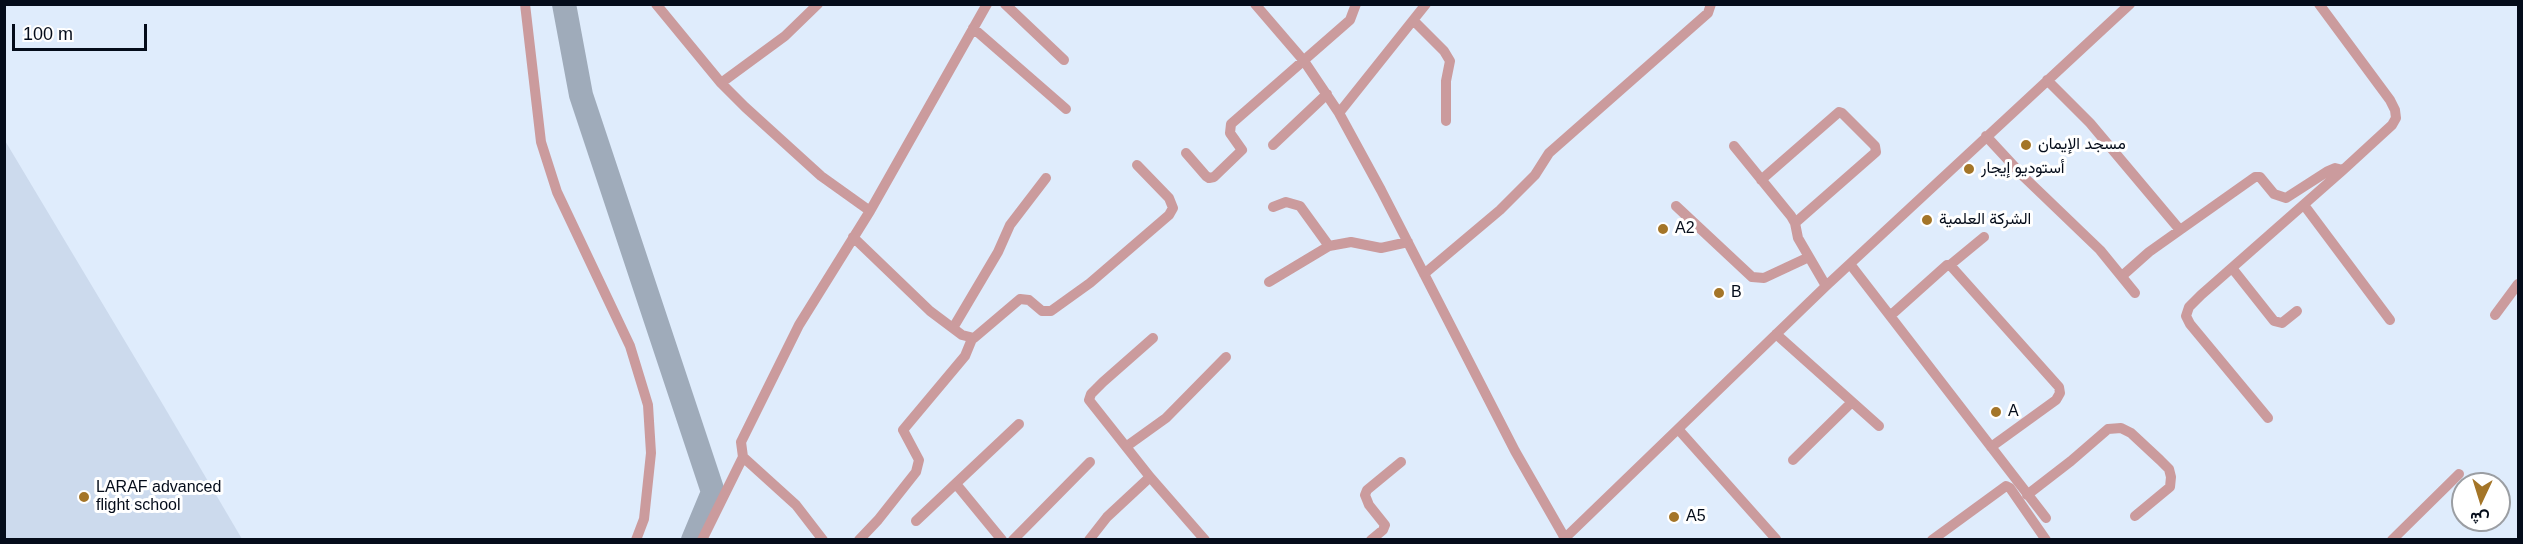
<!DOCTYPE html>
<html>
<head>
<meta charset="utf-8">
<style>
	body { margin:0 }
	#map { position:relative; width:2523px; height:544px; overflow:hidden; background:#dfecfc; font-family:Arial,Vazirmatn,sans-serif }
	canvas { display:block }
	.frame { position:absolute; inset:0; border:6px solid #040c1a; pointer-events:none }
	.north { position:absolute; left:2451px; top:472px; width:60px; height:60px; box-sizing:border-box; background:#fff; border:2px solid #9b9ea3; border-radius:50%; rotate:184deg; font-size:16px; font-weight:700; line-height:24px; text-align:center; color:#040c1a }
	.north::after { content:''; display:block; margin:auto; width:21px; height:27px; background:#a47528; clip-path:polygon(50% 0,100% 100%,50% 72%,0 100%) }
	.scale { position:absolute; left:12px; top:24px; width:135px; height:27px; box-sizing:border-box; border:3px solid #040c1a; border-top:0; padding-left:8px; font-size:18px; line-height:21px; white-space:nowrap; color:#040c1a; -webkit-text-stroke:4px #fff; paint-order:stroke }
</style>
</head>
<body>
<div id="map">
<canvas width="2523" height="544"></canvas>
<div class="frame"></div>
<div class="north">ش</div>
<div class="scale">100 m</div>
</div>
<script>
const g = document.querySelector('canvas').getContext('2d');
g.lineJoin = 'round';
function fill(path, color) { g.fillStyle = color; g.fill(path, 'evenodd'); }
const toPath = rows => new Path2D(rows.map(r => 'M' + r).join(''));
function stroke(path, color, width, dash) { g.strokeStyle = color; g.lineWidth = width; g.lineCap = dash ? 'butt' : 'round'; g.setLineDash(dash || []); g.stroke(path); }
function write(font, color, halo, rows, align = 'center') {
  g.font = font + ' Arial,Vazirmatn,sans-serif'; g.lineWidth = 6; g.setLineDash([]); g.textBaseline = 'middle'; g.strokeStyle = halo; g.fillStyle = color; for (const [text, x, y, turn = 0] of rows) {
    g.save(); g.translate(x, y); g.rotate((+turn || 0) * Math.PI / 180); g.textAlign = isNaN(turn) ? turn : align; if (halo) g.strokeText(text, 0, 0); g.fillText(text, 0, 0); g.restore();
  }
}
fill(toPath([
	[4,139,162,403,242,539,5,539]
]), '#ccdaed');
stroke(toPath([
	[564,4,581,95,713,492,693,540]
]), '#9fabba', 24);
stroke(toPath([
	[525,4,541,142,557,192,630,346,648,405,651,453,644,519,636,540],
	[656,4,721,83,745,107,821,176,870,211],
	[1005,4,1064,60],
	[1255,4,1304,61,1339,113,1381,190,1515,451,1566,540],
	[1414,21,1444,51,1450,61,1446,81,1446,121],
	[973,28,1066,109],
	[2047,80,2090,123,2180,230,2255,177,2260,177,2274,194,2286,198,2328,171,2335,168,2343,170],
	[721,83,785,36,818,4],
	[1339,113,1426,4],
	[1986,136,2024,177,2100,250,2135,293],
	[1273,145,1327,94],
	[1734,146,1791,216,1795,223,1798,238,1826,286],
	[1186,153,1206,176,1209,178,1214,177,1242,150,1230,133,1231,124,1350,20,1356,4],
	[1761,180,1839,112,1842,113,1875,146,1876,152,1795,223],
	[2304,205,2390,320],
	[1676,206,1752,277,1764,278,1809,257],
	[1273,207,1286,202,1300,206,1329,246],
	[853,237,930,311,962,335,974,338,1020,299,1029,300,1042,311,1051,311,1090,283,1169,215,1173,208,1169,198,1137,165],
	[1850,264,2046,518],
	[1950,265,1984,237],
	[2232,268,2274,321,2282,323,2297,311],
	[1424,274,1500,210,1535,175,1549,153,1708,13,1711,4],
	[2122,276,2149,252,2180,230],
	[1269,282,1329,246,1351,242,1381,248,1408,242],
	[2495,315,2518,284],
	[1890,316,1947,265,1950,265,2059,387,2060,393,2056,400,1991,447],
	[953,328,998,252,1010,225,1046,178],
	[1776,334,1879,426],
	[1153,338,1103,382,1091,394,1089,400,1150,477,1205,540],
	[2268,418,2190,324,2186,316,2189,307,2201,295,2343,170,2392,125,2396,118,2395,110,2390,100,2319,4],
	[1678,429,1776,539],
	[1127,446,1166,418,1226,357],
	[1793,460,1852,402],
	[956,484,1002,540],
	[2027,495,2071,461,2108,429,2121,428,2131,433,2160,460,2169,469,2171,477,2170,487,2135,516],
	[916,521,1019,424],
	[702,540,743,457],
	[823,540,796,505,743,457,741,442,799,325,870,211,987,4],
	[859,540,878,520,916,472,919,460,903,430,965,356,972,339],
	[1013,540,1090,462],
	[1089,540,1107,517,1150,477],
	[1371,540,1383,530,1385,525,1369,505,1365,495,1367,490,1401,462],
	[1563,540,1826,286,2130,4],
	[1932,540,2006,486,2010,488,2046,540],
	[2392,540,2459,474]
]), '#cb9b9d', 10);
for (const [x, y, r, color] of [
	[2026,145,6,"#a47528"],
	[1969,169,6,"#a47528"],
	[1927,220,6,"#a47528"],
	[1663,229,6,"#a47528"],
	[1719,293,6,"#a47528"],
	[1996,412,6,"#a47528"],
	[84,497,6,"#a47528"],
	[1674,517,6,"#a47528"]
]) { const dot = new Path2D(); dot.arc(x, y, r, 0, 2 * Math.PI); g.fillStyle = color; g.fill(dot); stroke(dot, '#fff', 2); }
write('16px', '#040c1a', '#fff', [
	["مسجد الإيمان",2038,145],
	["أستوديو إيجار",1981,169],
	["الشركة العلمية",1939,220],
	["A2",1675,229],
	["B",1731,293],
	["A",2008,412],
	["LARAF advanced",96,488],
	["flight school",96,506],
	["A5",1686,517]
], 'left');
</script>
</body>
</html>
